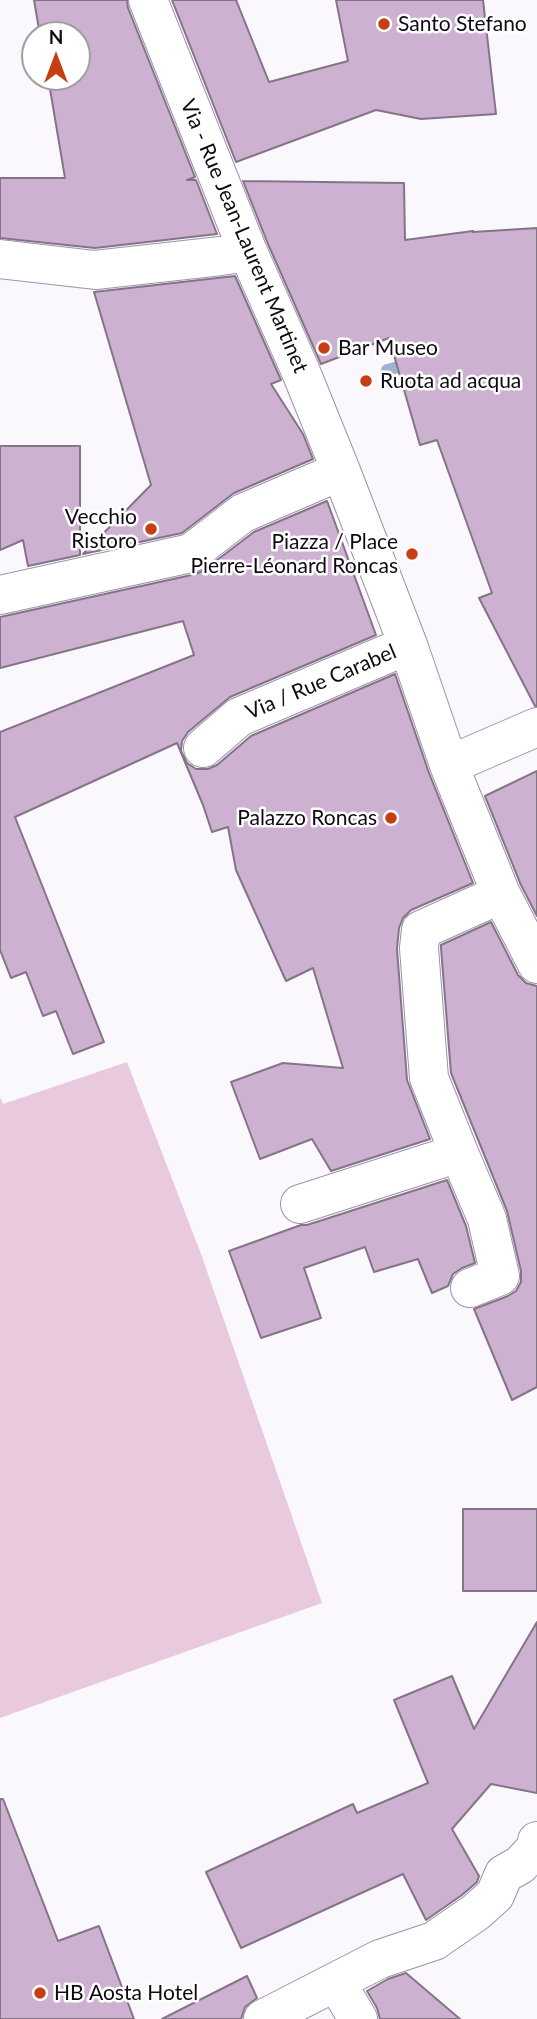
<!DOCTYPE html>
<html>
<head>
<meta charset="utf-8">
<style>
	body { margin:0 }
	#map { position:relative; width:537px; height:2019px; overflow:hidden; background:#faf8fd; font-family:Lato,sans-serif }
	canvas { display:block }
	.north { position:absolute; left:21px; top:21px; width:70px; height:70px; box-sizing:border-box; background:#fff; border:2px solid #9f9da0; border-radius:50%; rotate:0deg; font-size:19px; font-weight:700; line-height:28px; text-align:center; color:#0e0a12 }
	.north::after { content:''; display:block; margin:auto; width:24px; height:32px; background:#c63e11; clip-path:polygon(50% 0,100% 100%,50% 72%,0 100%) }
</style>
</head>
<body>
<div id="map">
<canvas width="537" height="2019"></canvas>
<div class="north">N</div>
</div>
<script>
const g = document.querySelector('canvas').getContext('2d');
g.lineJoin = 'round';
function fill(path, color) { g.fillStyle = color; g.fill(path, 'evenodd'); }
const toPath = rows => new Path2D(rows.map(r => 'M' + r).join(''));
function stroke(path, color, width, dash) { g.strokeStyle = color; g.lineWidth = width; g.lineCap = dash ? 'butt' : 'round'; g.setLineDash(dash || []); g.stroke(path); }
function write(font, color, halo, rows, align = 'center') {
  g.font = font + ' Lato,sans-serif'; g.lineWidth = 5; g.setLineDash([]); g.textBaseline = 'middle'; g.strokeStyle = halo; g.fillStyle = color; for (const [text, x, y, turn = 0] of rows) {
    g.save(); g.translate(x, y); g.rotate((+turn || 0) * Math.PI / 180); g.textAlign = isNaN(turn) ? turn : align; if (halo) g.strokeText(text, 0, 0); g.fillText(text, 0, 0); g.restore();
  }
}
fill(toPath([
	[127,1062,201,1254,322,1603,0,1718,0,1097,3,1104]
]), '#e9c9dd');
stroke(toPath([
	[387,370,414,363]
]), '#a1b2d6', 12);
const building = toPath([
	[34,0,127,0,128,8,195,177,187,180,196,180,217,234,95,248,0,238,0,178,65,178,48,77,77,77,77,35,40,35,34,0],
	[172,0,236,0,269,82,348,61,336,0,483,0,496,114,421,119,376,110,236,162,172,0],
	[243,181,404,183,405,240,473,231,473,232,537,228,537,706,535,706,479,598,492,593,437,440,420,445,389,338,321,364,268,244,243,181],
	[235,276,281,380,271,384,303,434,313,459,234,493,182,533,83,554,151,485,94,292,235,276],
	[0,446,80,446,80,555,28,566,23,540,0,550,0,446],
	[327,501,376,635,230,697,188,732,182,741,181,751,187,763,196,769,208,769,217,765,251,736,395,674,429,773,473,883,411,910,403,918,399,928,397,949,407,1080,430,1139,331,1171,312,1139,260,1159,231,1082,283,1063,343,1068,313,968,286,981,236,870,228,827,212,832,203,805,177,743,15,817,104,1042,73,1054,56,1011,43,1016,26,972,11,978,0,950,0,732,194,655,183,621,0,668,0,617,196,574,204,570,254,532,327,501],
	[537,771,537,916,521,885,485,796,537,771],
	[491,922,518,975,526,983,537,986,537,1387,512,1400,474,1309,508,1296,516,1291,521,1282,521,1271,507,1211,451,1073,441,948,441,945,491,922],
	[447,1180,466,1226,475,1263,462,1268,453,1274,448,1286,432,1293,418,1259,374,1272,365,1247,304,1268,321,1318,261,1338,229,1251,301,1225,307,1225,447,1180],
	[463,1509,537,1509,537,1591,463,1591,463,1509],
	[537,1622,537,1793,491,1784,452,1829,479,1876,477,1882,462,1895,426,1920,403,1874,241,1948,206,1872,353,1804,357,1813,428,1783,394,1700,452,1676,474,1729,537,1622],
	[0,1799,3,1799,58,1941,99,1926,134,2019,0,2019,0,1799],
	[406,1973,460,2019,380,2019,377,2008,367,1991,388,1979,406,1973],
	[247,1976,257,1998,245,2007,241,2019,162,2019,247,1976]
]);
fill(building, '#cdb1d1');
stroke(building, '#857487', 2);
const street = toPath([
	[148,0,248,252,301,372,341,471,408,645,449,765,465,805,501,894,537,964],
	[0,259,95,270,221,256,248,252],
	[0,595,191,553,243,513,341,471],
	[203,748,239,717,408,645],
	[449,765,537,727],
	[459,1153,487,1219,500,1276,470,1288],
	[300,1204,459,1153,429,1078,419,948,421,930,501,894],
	[336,1982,358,2019],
	[263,2019,380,1959,434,1941,476,1912,495,1895,504,1874,520,1865,536,1848,537,1841]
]);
stroke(street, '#9c93aa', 40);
stroke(street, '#fff', 38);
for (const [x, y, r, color] of [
	[384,24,7,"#c63e11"],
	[324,348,7,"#c63e11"],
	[366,381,7,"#c63e11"],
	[151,529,7,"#c63e11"],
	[412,554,7,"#c63e11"],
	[391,818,7,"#c63e11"],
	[40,1993,7,"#c63e11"]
]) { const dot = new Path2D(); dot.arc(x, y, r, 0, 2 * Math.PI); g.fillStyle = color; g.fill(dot); stroke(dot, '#fff', 2.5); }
write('21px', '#0e0a12', '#fff', [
	["Santo Stefano",398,24],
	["Bar Museo",338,348],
	["Ruota ad acqua",380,381],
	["Vecchio",137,517,"right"],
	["Ristoro",137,541,"right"],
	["Piazza / Place",398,542,"right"],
	["Pierre-Léonard Roncas",398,566,"right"],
	["Palazzo Roncas",377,818,"right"],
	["HB Aosta Hotel",54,1993]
], 'left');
write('21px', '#0e0a12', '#fff', [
	["Via - Rue Jean-Laurent Martinet",244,236,67],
	["Via / Rue Carabel",321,682,-23]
]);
</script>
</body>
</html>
